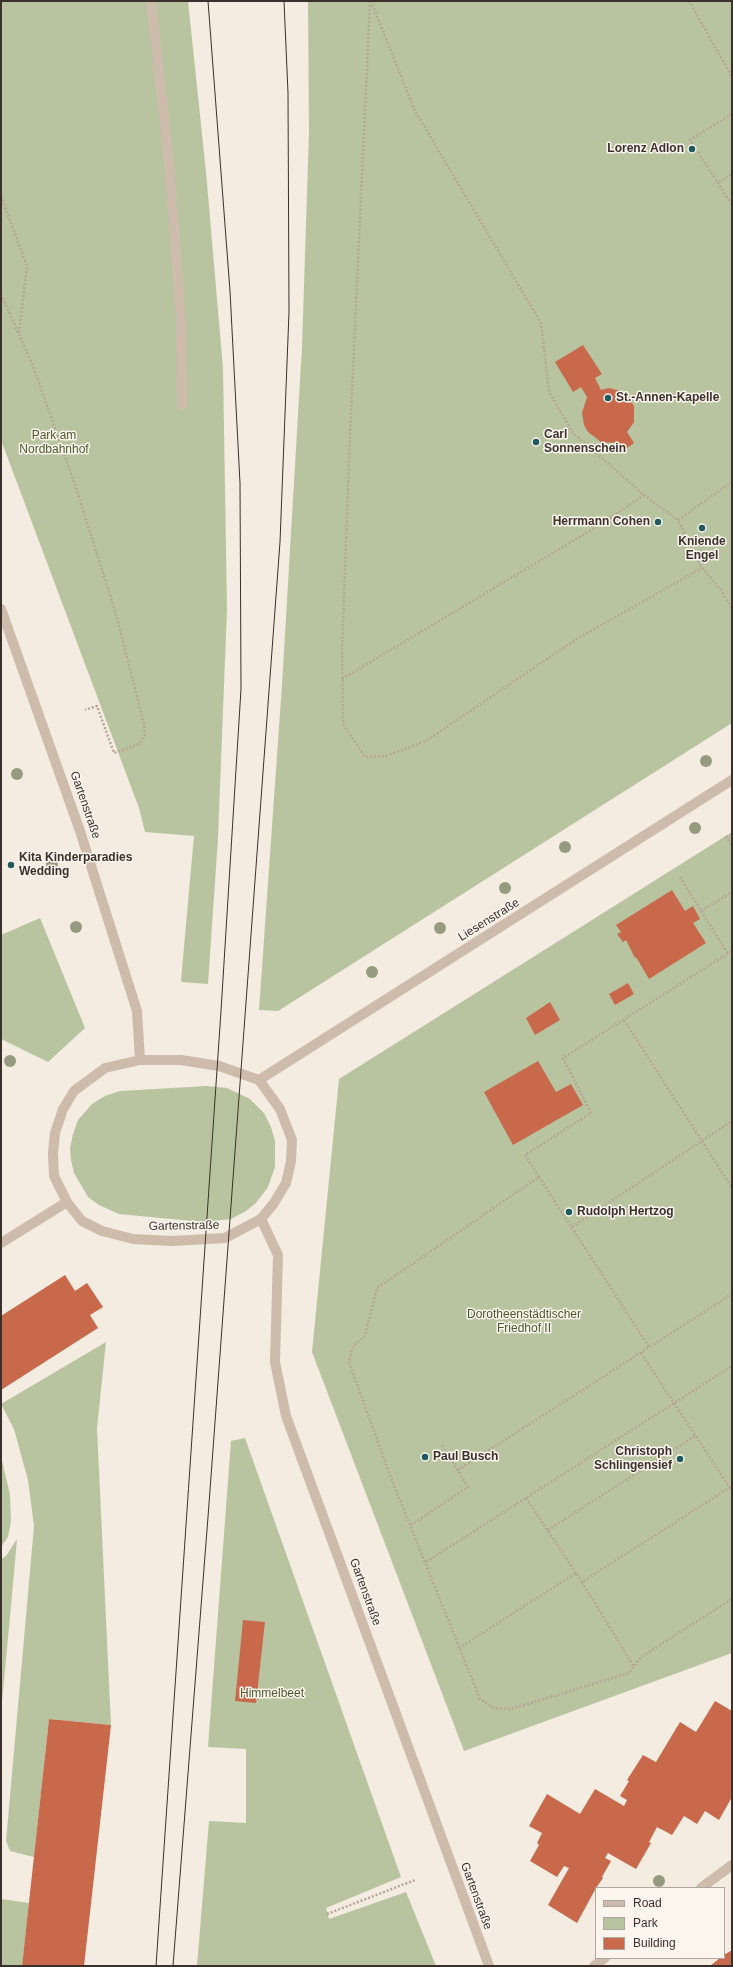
<!DOCTYPE html>
<html>
<head>
<meta charset="utf-8">
<style>
	body { margin:0 }
	#map { position:relative; width:733px; height:1967px; overflow:hidden; background:#f4ebe1; font-family:Arial,sans-serif }
	canvas { display:block }
	.frame { position:absolute; inset:0; border:2px solid #3b302b; pointer-events:none }
	.legend { position:absolute; left:595px; top:1887px; width:130px; height:72px; box-sizing:border-box; background:#fbf5ee; border:1px solid #aea6a0; margin:0; padding:5px 7px; list-style:none; font-size:12px; color:#3b302b }
	.legend li { display:flex; align-items:center; gap:8px; height:20px }
	.legend b { width:20px; border:1px solid #aea6a0 }
</style>
</head>
<body>
<div id="map">
<canvas width="733" height="1967"></canvas>
<div class="frame"></div>
<ul class="legend">
<li><b style="height:5px;background:#cdbbac"></b>Road</li>
<li><b style="height:11px;background:#b8c4a0"></b>Park</li>
<li><b style="height:11px;background:#c8694b"></b>Building</li>
</ul>
</div>
<script>
const g = document.querySelector('canvas').getContext('2d');
g.lineJoin = 'round';
function fill(path, color) { g.fillStyle = color; g.fill(path, 'evenodd'); }
const toPath = rows => new Path2D(rows.map(r => 'M' + r).join(''));
function stroke(path, color, width, dash) { g.strokeStyle = color; g.lineWidth = width; g.lineCap = dash ? 'butt' : 'round'; g.setLineDash(dash || []); g.stroke(path); }
function write(font, color, halo, rows, align = 'center') {
  g.font = font + ' Arial,sans-serif'; g.lineWidth = 3; g.setLineDash([]); g.textBaseline = 'middle'; g.strokeStyle = halo; g.fillStyle = color; for (const [text, x, y, turn = 0] of rows) {
    g.save(); g.translate(x, y); g.rotate((+turn || 0) * Math.PI / 180); g.textAlign = isNaN(turn) ? turn : align; if (halo) g.strokeText(text, 0, 0); g.fillText(text, 0, 0); g.restore();
  }
}
fill(toPath([
	[1,1,188,1,206,172,223,368,227,609,218,838,208,984,182,982,181,980,194,836,145,832,139,808,1,440],
	[308,1,732,1,732,723,278,1011,259,1010,282,685,302,347,309,132],
	[732,832,732,1653,464,1751,312,1352,339,1079],
	[40,918,85,1028,48,1062,1,1039,1,935],
	[207,1086,227,1088,250,1099,264,1113,271,1127,275,1141,275,1167,268,1187,256,1203,246,1211,231,1219,203,1222,119,1214,99,1205,88,1197,74,1173,71,1160,70,1148,73,1134,78,1120,92,1104,105,1096,120,1091],
	[106,1342,97,1428,111,1725,49,1719,34,1857,10,1851,6,1841,34,1526,28,1480,14,1429,1,1404],
	[245,1438,401,1877,326,1908,329,1919,406,1892,436,1966,197,1966,209,1821,246,1823,246,1749,208,1747,231,1441],
	[1,1456,10,1495,11,1521,8,1537,1,1547],
	[17,1539,13,1584,1,1713,1,1559,6,1556],
	[1,1899,29,1903,22,1966,1,1966]
]), '#b8c4a0');
fill(toPath([
	[583,345,602,374,595,378,601,390,609,388,621,391,628,396,634,406,634,422,627,432,634,443,623,451,617,443,601,442,588,432,584,425,582,413,587,397,581,387,573,392,555,362],
	[672,890,685,911,693,906,700,919,693,923,706,943,649,979,636,957,635,958,626,940,623,942,617,934,621,932,616,925],
	[628,983,634,994,615,1005,609,994],
	[550,1002,560,1020,535,1035,526,1018],
	[538,1061,556,1092,571,1084,583,1105,513,1145,484,1092],
	[65,1275,75,1291,87,1283,103,1307,90,1315,98,1328,1,1390,1,1316],
	[243,1620,265,1622,256,1703,235,1701],
	[715,1701,732,1711,732,1797,719,1820,705,1811,697,1824,684,1816,672,1835,657,1827,649,1842,651,1843,636,1869,608,1853,605,1858,611,1861,602,1877,603,1878,596,1888,577,1923,548,1905,569,1868,564,1866,557,1877,530,1861,539,1845,537,1843,542,1833,529,1826,547,1794,580,1814,595,1789,624,1806,627,1800,620,1796,629,1781,627,1780,643,1755,656,1762,680,1722,696,1732],
	[49,1719,111,1725,84,1966,22,1966],
	[732,1950,732,1966,710,1966,720,1958,724,1958,724,1955]
]), '#c8694b');
stroke(toPath([
	[370,1,350,435,342,650,343,724,365,757,386,756,426,741,575,640,702,568],
	[371,1,415,111,541,323,549,392,573,433,644,495,678,520,702,568,721,590,732,609],
	[689,1,732,77],
	[732,114,690,140,732,205],
	[719,182,732,174],
	[1,196,27,266,19,333],
	[1,294,33,366,76,488,116,614,144,724,145,736,139,744,114,753,97,706,85,710],
	[678,520,732,482],
	[342,679,598,526,644,495],
	[726,836,732,846],
	[680,877,728,954],
	[701,911,732,892],
	[732,951,563,1058,591,1113,525,1155,539,1177,377,1288,365,1336,353,1346,349,1362,391,1478,480,1699,494,1708,511,1709,629,1673,641,1657,732,1599],
	[624,1020,732,1188],
	[539,1177,649,1347],
	[572,1227,732,1121],
	[641,1353,732,1491],
	[458,1470,732,1294],
	[526,1498,576,1573],
	[411,1525,468,1487,441,1444],
	[548,1530,695,1436],
	[426,1562,732,1366],
	[582,1582,634,1667],
	[459,1648,576,1573,582,1582,732,1486],
	[327,1914,415,1880]
]), '#b9a596', 2.5, [2, 2]);
stroke(toPath([
	[151,1,170,172,181,322,182,405],
	[1,609,80,831,137,1011,140,1060],
	[140,1060,181,1060,219,1066,259,1080,280,1109,292,1140,291,1161,286,1183,274,1203,261,1219,225,1238,172,1241,133,1239,102,1231,82,1221,67,1202,54,1176,53,1153,55,1133,63,1109,74,1091,105,1068,140,1060],
	[259,1080,732,780],
	[261,1219,278,1255,275,1362,286,1416,489,1966],
	[1,1243,67,1202],
	[701,1888,732,1865],
	[594,1966,605,1958]
]), '#cdbbac', 10);
stroke(toPath([
	[156,1966,221,1011,241,689,240,483,230,291,208,1],
	[173,1966,208,1517,280,542,289,312,288,93,284,1]
]), '#3b302b', 1);
g.fillStyle = '#969b7f';
for (const [x, y] of [
	[706,761],
	[17,774],
	[695,828],
	[565,847],
	[52,864],
	[505,888],
	[76,927],
	[440,928],
	[372,972],
	[10,1061],
	[659,1881]
]) { g.beginPath(); g.arc(x, y, 6, 0, 2 * Math.PI); g.fill(); }
for (const [x, y, r, color] of [
	[692,149,4,"#1f5a5e"],
	[608,398,4,"#1f5a5e"],
	[536,442,4,"#1f5a5e"],
	[658,522,4,"#1f5a5e"],
	[702,528,4,"#1f5a5e"],
	[11,865,4,"#1f5a5e"],
	[569,1212,4,"#1f5a5e"],
	[425,1457,4,"#1f5a5e"],
	[680,1459,4,"#1f5a5e"]
]) { const dot = new Path2D(); dot.arc(x, y, r, 0, 2 * Math.PI); g.fillStyle = color; g.fill(dot); stroke(dot, '#fbf5ee', 1.5); }
write('bold 12px', '#3b302b', '#fbf5ee', [
	["Lorenz Adlon",684,149,"right"],
	["St.-Annen-Kapelle",616,398],
	["Carl",544,435],
	["Sonnenschein",544,449],
	["Herrmann Cohen",650,522,"right"],
	["Kniende",702,542,"center"],
	["Engel",702,556,"center"],
	["Kita Kinderparadies",19,858],
	["Wedding",19,872],
	["Rudolph Hertzog",577,1212],
	["Christoph",672,1452,"right"],
	["Schlingensief",672,1466,"right"],
	["Paul Busch",433,1457]
], 'left');
write('12px', '#4a5a2e', '#fbf5ee', [
	["Park am",54,436],
	["Nordbahnhof",54,450],
	["Dorotheenstädtischer",524,1315],
	["Friedhof II",524,1329],
	["Himmelbeet",272,1694]
]);
write('12px', '#3b302b', '#fbf5ee', [
	["Gartenstraße",85,805,71],
	["Liesenstraße",489,920,-32],
	["Gartenstraße",184,1226,-1],
	["Gartenstraße",365,1592,70],
	["Gartenstraße",476,1896,70]
]);
</script>
</body>
</html>
